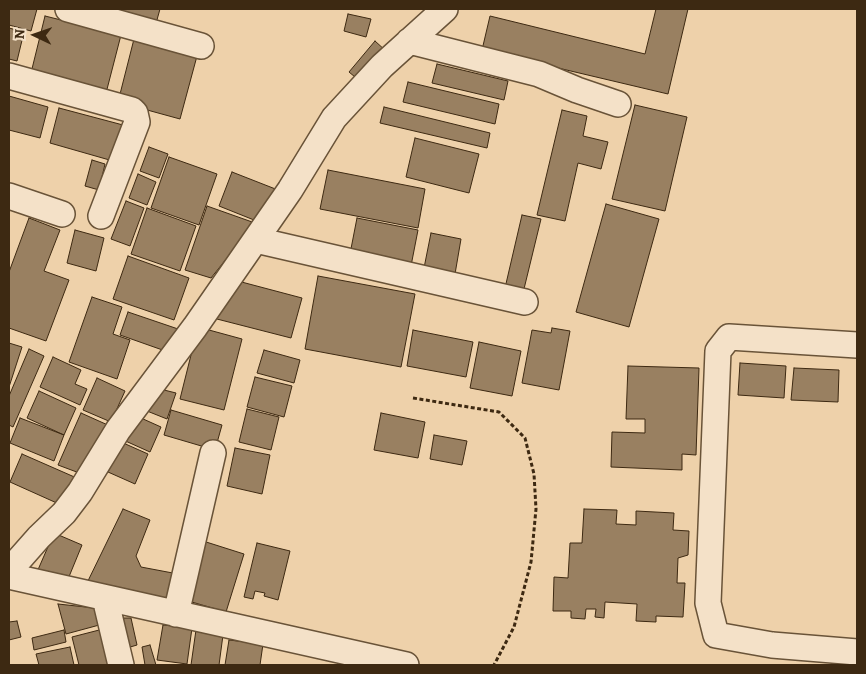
<!DOCTYPE html>
<html>
<head>
<meta charset="utf-8">
<style>
	body { margin:0 }
	#map { position:relative; width:866px; height:674px; overflow:hidden; background:#eed1aa; font-family:Alegreya,serif }
	canvas { display:block }
	.frame { position:absolute; inset:0; border:10px solid #3d2912; pointer-events:none }
	.north { position:absolute; left:10px; top:10px; width:50px; height:50px; -webkit-text-stroke:4px #f4e1c8; paint-order:stroke; rotate:273deg; font-size:14px; font-weight:700; line-height:20px; text-align:center; color:#3d2912 }
	.north::after { content:''; display:block; margin:auto; width:18px; height:22px; background:#3d2912; clip-path:polygon(50% 0,100% 100%,50% 72%,0 100%) }
</style>
</head>
<body>
<div id="map">
<canvas width="866" height="674"></canvas>
<div class="frame"></div>
<div class="north">N</div>
</div>
<script>
const g = document.querySelector('canvas').getContext('2d');
g.lineJoin = 'round';
function fill(path, color) { g.fillStyle = color; g.fill(path, 'evenodd'); }
const toPath = rows => new Path2D(rows.map(r => 'M' + r).join(''));
function stroke(path, color, width, dash) { g.strokeStyle = color; g.lineWidth = width; g.lineCap = dash ? 'butt' : 'round'; g.setLineDash(dash || []); g.stroke(path); }
const building = toPath([
	[9,9,37,9,31,31,9,25,9,9],
	[97,9,160,9,155,27,97,9],
	[656,9,688,9,668,94,482,50,490,16,645,54,656,9],
	[348,14,371,19,366,37,344,31,348,14],
	[45,16,121,35,105,97,30,77,45,16],
	[9,28,24,32,17,61,9,59,9,28],
	[134,39,197,56,180,119,118,102,134,39],
	[375,41,386,51,361,82,349,72,375,41],
	[437,64,508,81,504,100,432,83,437,64],
	[408,82,499,104,495,124,403,102,408,82],
	[9,96,48,107,40,138,9,130,9,96],
	[635,105,687,117,665,211,612,199,635,105],
	[384,107,490,133,487,148,380,123,384,107],
	[59,108,123,125,113,161,50,143,59,108],
	[562,110,587,116,583,136,608,142,601,169,578,163,565,221,537,215,562,110],
	[415,138,479,154,469,193,406,177,415,138],
	[149,147,168,154,159,178,140,171,149,147],
	[169,157,217,174,199,225,151,208,169,157],
	[92,160,105,164,99,190,85,186,92,160],
	[328,170,425,189,418,228,320,209,328,170],
	[232,172,278,190,264,224,219,206,232,172],
	[138,174,156,182,147,205,129,198,138,174],
	[126,201,144,208,130,246,111,239,126,201],
	[606,204,659,219,629,327,576,312,606,204],
	[207,206,255,223,211,278,185,270,207,206],
	[147,208,196,226,180,271,131,254,147,208],
	[522,215,541,219,523,293,505,288,522,215],
	[29,218,60,230,44,271,69,280,46,341,9,328,9,272,29,218],
	[357,218,418,230,410,271,349,259,357,218],
	[75,230,104,238,96,271,67,263,75,230],
	[431,233,461,239,455,274,424,268,431,233],
	[128,256,189,278,174,320,113,299,128,256],
	[318,276,415,294,401,367,305,349,318,276],
	[234,280,302,298,291,338,213,318,234,280],
	[92,297,122,307,113,334,130,340,117,379,69,362,92,297],
	[128,312,184,331,171,353,120,335,128,312],
	[198,327,242,339,224,410,180,399,198,327],
	[552,328,570,331,559,390,522,383,532,330,551,333,552,328],
	[413,330,473,342,466,377,407,366,413,330],
	[479,342,521,351,512,396,470,388,479,342],
	[9,343,22,347,9,387,9,343],
	[29,349,44,356,13,427,9,425,9,396,29,349],
	[264,350,300,360,294,383,257,373,264,350],
	[53,357,81,370,75,384,87,389,80,405,40,387,53,357],
	[740,363,786,366,784,398,738,395,740,363],
	[628,366,699,368,696,455,682,454,682,470,611,467,612,432,645,433,645,419,626,419,628,366],
	[794,368,839,370,838,402,791,400,794,368],
	[255,377,292,386,284,417,247,407,255,377],
	[97,378,125,391,111,422,83,410,97,378],
	[156,388,176,393,167,419,142,409,156,388],
	[39,391,76,408,64,435,27,418,39,391],
	[247,409,279,417,271,450,239,442,247,409],
	[171,410,222,425,215,450,164,435,171,410],
	[81,413,110,426,82,474,58,465,81,413],
	[381,413,425,422,418,458,374,450,381,413],
	[132,414,161,427,150,452,121,439,132,414],
	[20,418,64,435,54,461,10,443,20,418],
	[434,435,467,441,462,465,430,459,434,435],
	[121,442,148,454,135,484,108,472,121,442],
	[235,448,270,455,262,494,227,486,235,448],
	[22,454,79,479,59,504,10,482,22,454],
	[123,509,150,520,136,556,141,567,178,574,169,604,85,587,123,509],
	[584,509,617,510,616,524,636,525,636,511,674,513,673,530,689,531,688,555,678,558,677,583,685,583,683,617,656,616,656,622,636,621,637,604,605,602,604,618,595,617,596,609,586,609,585,619,571,618,571,611,553,611,554,577,568,578,570,543,582,543,584,509],
	[54,533,82,545,66,584,37,572,54,533],
	[203,541,244,554,226,612,185,600,203,541],
	[257,543,290,551,278,600,264,596,265,593,255,591,253,599,244,597,257,543],
	[58,604,95,608,103,624,66,634,58,604],
	[112,618,131,618,137,645,120,650,112,618],
	[17,621,21,637,9,640,9,622,17,621],
	[163,625,192,628,187,664,157,660,163,625],
	[107,628,112,665,79,665,72,637,107,628],
	[64,630,66,642,34,650,32,638,64,630],
	[196,630,223,635,219,665,191,665,196,630],
	[229,640,263,644,260,665,225,665,229,640],
	[150,645,156,665,145,665,142,647,150,645],
	[70,647,74,665,39,665,36,654,70,647]
]);
fill(building, '#998061');
stroke(building, '#3d2912', 1);
const minor = toPath([
	[68,9,201,46],
	[409,41,539,74,577,90,618,104],
	[9,76,132,110,135,113,137,122,101,216],
	[9,196,62,214],
	[256,240,525,302],
	[857,345,729,337,718,351,708,603,716,635,772,645,857,652],
	[9,571,39,537,64,513,80,492,118,430,195,327,290,190,334,118,382,66,445,9],
	[9,576,406,665],
	[105,598,121,665],
	[176,614,213,453]
]);
stroke(minor, '#695338', 28);
stroke(toPath([
	[413,398,499,412,525,438,534,474,536,509,531,562,514,627,494,665]
]), '#3d2912', 3, [4, 2.5]);
stroke(minor, '#f4e1c8', 25);
</script>
</body>
</html>
